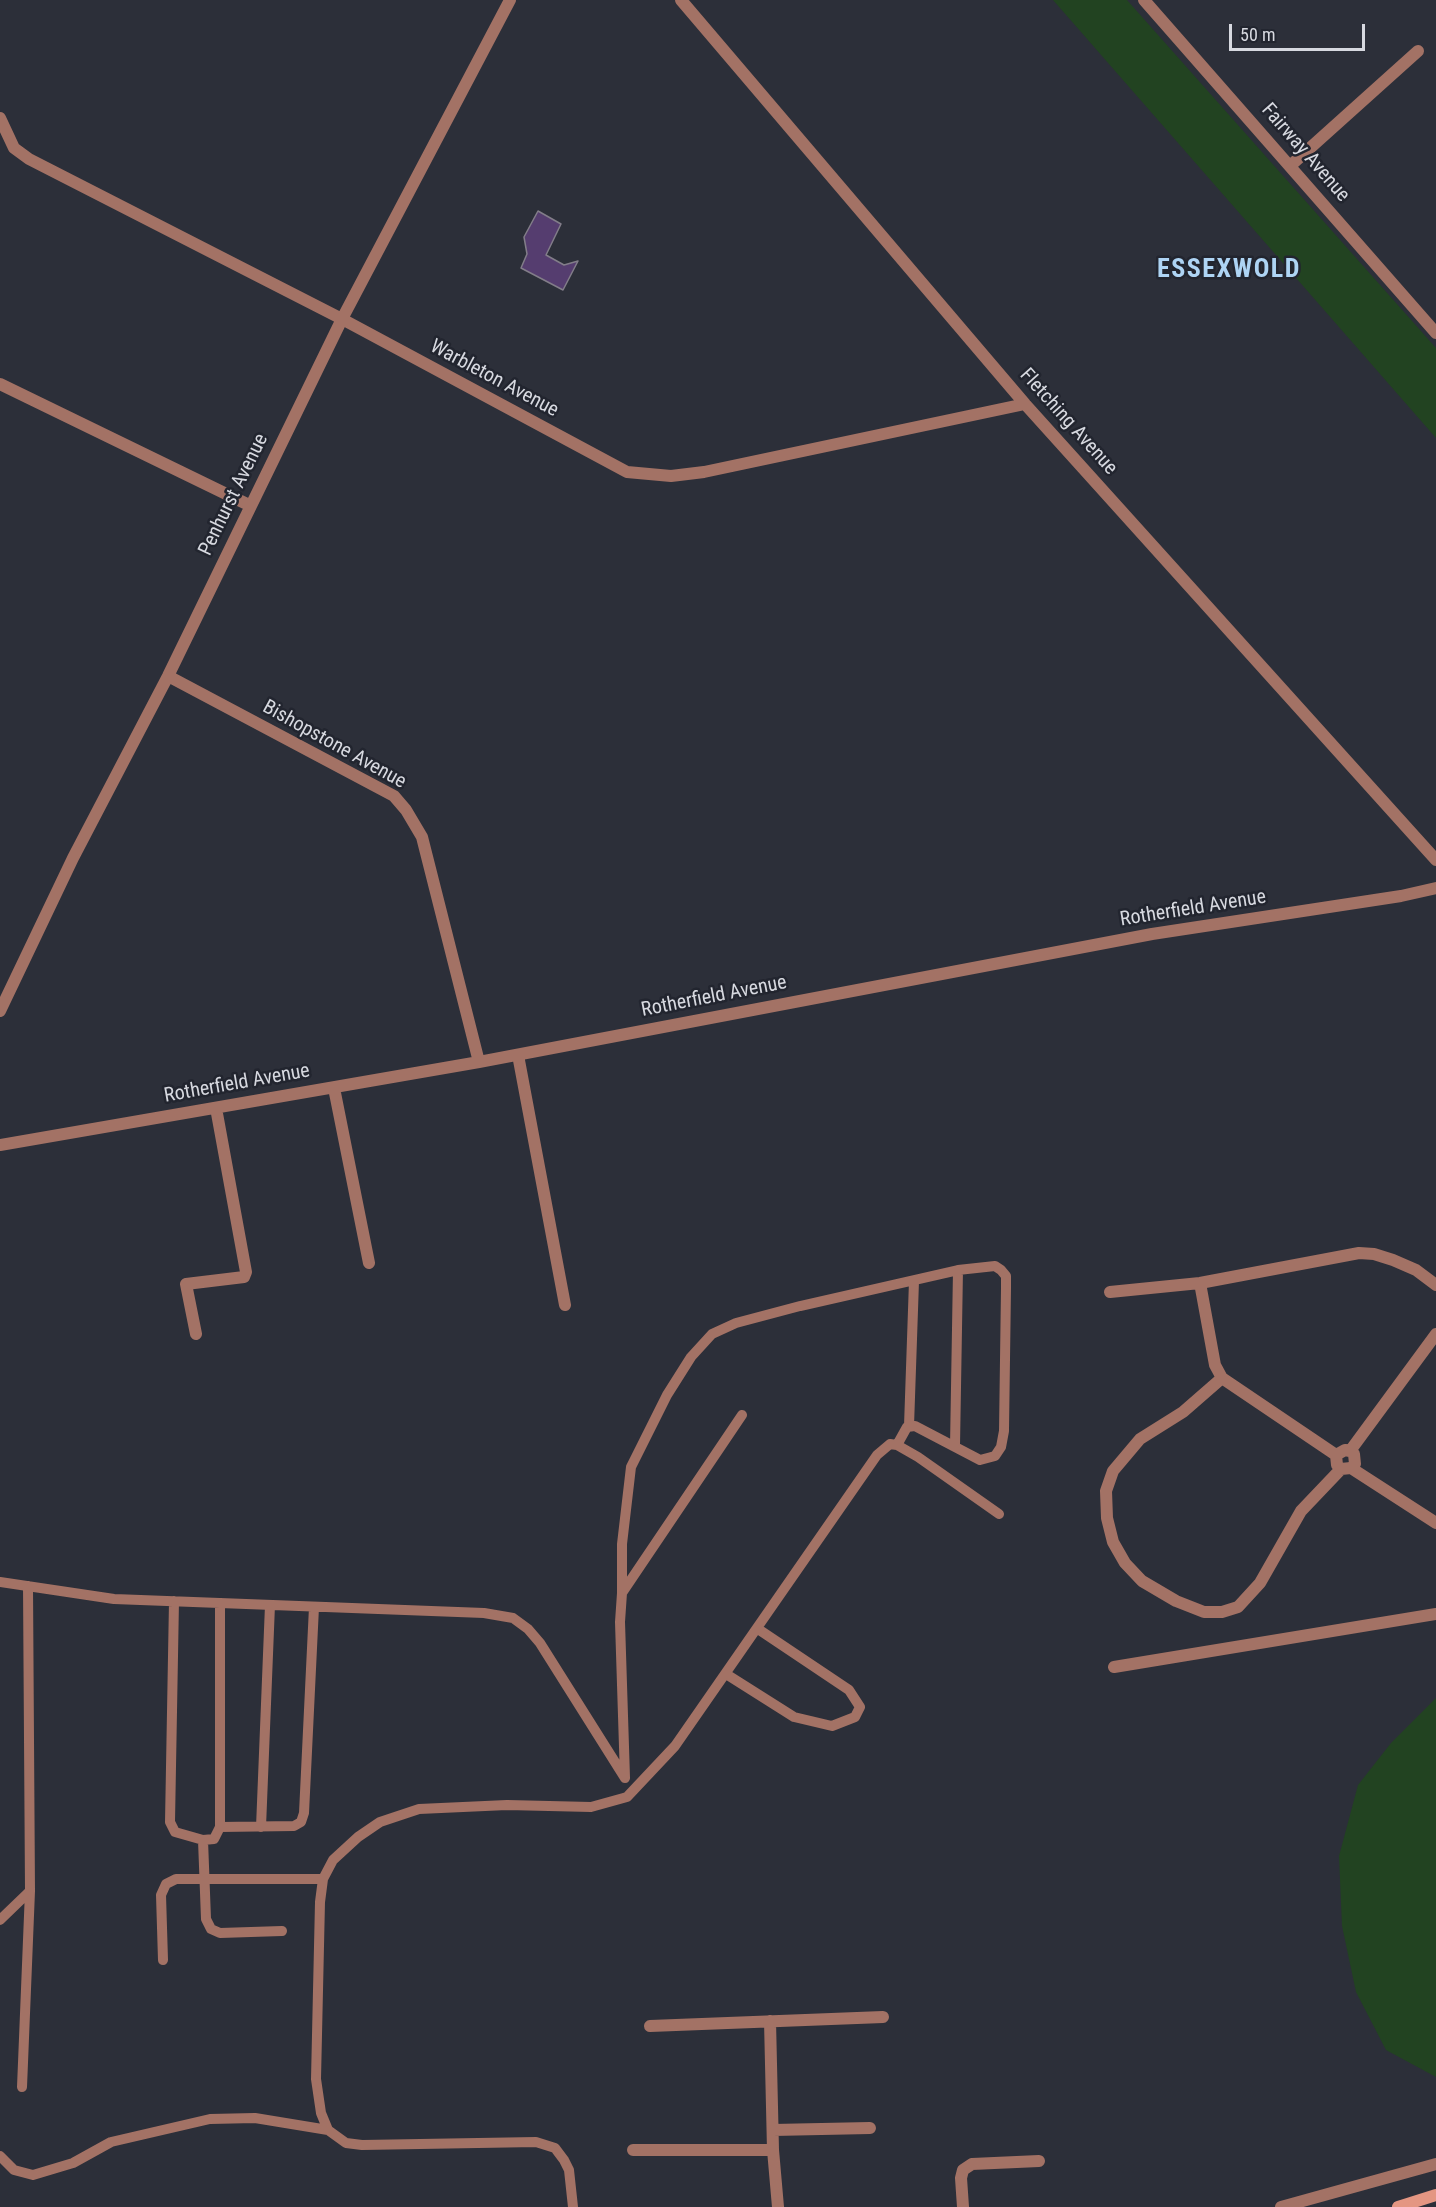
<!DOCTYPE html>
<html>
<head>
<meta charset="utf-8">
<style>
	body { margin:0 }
	#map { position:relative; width:1436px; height:2207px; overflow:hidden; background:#2c2f39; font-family:"Roboto Condensed",sans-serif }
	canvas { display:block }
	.scale { position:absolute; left:1229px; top:24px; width:136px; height:27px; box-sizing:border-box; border:3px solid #d7d9e0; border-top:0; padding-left:8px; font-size:18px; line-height:21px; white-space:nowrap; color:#d7d9e0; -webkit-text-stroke:4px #22252f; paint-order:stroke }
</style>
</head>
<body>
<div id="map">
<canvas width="1436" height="2207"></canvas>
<div class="scale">50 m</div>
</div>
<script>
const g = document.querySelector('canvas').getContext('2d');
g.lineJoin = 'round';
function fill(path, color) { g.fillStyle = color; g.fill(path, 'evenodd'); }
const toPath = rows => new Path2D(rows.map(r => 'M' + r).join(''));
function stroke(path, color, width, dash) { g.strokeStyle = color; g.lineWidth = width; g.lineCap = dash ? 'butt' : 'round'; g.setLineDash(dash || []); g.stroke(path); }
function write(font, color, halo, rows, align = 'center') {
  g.font = font + ' "Roboto Condensed",sans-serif'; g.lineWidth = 5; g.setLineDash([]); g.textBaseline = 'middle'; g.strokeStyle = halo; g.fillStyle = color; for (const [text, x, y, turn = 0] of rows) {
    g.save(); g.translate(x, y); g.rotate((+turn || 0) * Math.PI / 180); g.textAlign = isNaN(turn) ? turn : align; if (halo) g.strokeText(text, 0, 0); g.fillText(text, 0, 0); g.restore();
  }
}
fill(toPath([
	[1053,0,1127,0,1436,348,1436,438],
	[1436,1698,1436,2077,1386,2050,1356,1992,1342,1926,1339,1856,1358,1785,1391,1743]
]), '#224321');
const building = toPath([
	[538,211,561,224,546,255,564,265,578,261,563,290,521,268,527,254,524,237,538,211]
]);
fill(building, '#553d6f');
stroke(building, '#827d89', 1.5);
stroke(toPath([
	[909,1426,914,1281],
	[955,1446,958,1270],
	[0,1582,114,1599,484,1613,513,1618,528,1629,540,1643,625,1778],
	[622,1593,622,1544,631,1467,667,1395,691,1357,712,1334,736,1323,800,1306,958,1270,995,1266,1001,1270,1006,1276,1006,1288,1004,1431,1001,1447,995,1456,980,1460,915,1426,907,1427,897,1445],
	[174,1601,170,1822,175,1832,203,1840,214,1839,220,1827,220,1603],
	[726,1674,794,1717,832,1726,855,1717,860,1707,849,1690,758,1629],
	[625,1778,620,1622,622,1593,742,1415],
	[220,1827,294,1826,301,1822,304,1813,314,1607],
	[261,1827,270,1605],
	[203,1840,206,1919,211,1929,220,1933,282,1931],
	[0,1920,30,1891],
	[163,1960,161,1895,166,1884,176,1879,323,1879],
	[22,2087,30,1891,28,1586],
	[0,2156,14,2170,33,2175,73,2163,111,2142,210,2119,255,2118,328,2130],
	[573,2207,569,2170,564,2160,555,2148,536,2142,362,2145,346,2143,328,2130,321,2113,316,2079,320,1902,323,1879,333,1860,358,1837,380,1822,419,1809,507,1805,591,1807,627,1797,675,1746,877,1455,890,1444,897,1445,918,1457,999,1514]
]), '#a37265', 10);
stroke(toPath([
	[681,0,1025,404,1436,860],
	[1144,0,1436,333],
	[0,118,14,148,29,159,342,319,627,472,671,476,704,472,1025,404],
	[1290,166,1418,51],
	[0,384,251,506],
	[168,676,394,796,406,810,422,837,479,1062],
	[0,1011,73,858,168,676,342,319,510,0],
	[518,1055,565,1305],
	[334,1088,369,1263],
	[0,1145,479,1062,1152,934,1401,896,1436,888],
	[1200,1283,1215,1365,1222,1378,1336,1455],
	[1110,1292,1200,1283,1359,1253,1374,1254,1393,1260,1416,1270,1436,1285],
	[196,1334,186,1284,244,1277,246,1272,216,1108],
	[1222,1378,1183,1412,1140,1439,1113,1471,1106,1491,1107,1518,1113,1542,1125,1563,1142,1581,1176,1601,1204,1612,1222,1612,1238,1607,1260,1583,1301,1511,1341,1469,1351,1468,1355,1464,1354,1454,1350,1451,1345,1450,1336,1455,1337,1465,1341,1469],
	[1350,1451,1436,1334],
	[1351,1468,1436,1523],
	[1114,1667,1436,1614],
	[770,2021,773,2150,778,2207],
	[650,2026,883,2017],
	[773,2130,870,2128],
	[633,2150,773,2150],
	[963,2207,961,2178,963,2170,972,2164,1039,2161],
	[1281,2207,1436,2164]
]), '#a37265', 12);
stroke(toPath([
	[1398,2207,1436,2195]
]), '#e49682', 12);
write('20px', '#d7d9e0', '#22252f', [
	["Fairway Avenue",1305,153,49],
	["Warbleton Avenue",494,379,28],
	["Fletching Avenue",1068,422,48],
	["Penhurst Avenue",234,495,-64],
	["Bishopstone Avenue",334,745,29],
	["Rotherfield Avenue",1193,909,-9],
	["Rotherfield Avenue",714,997,-11],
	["Rotherfield Avenue",237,1084,-10]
]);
g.letterSpacing = '1.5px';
write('bold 26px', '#aed4f4', '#22252f', [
	["ESSEXWOLD",1229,270]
]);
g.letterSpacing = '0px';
</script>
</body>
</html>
